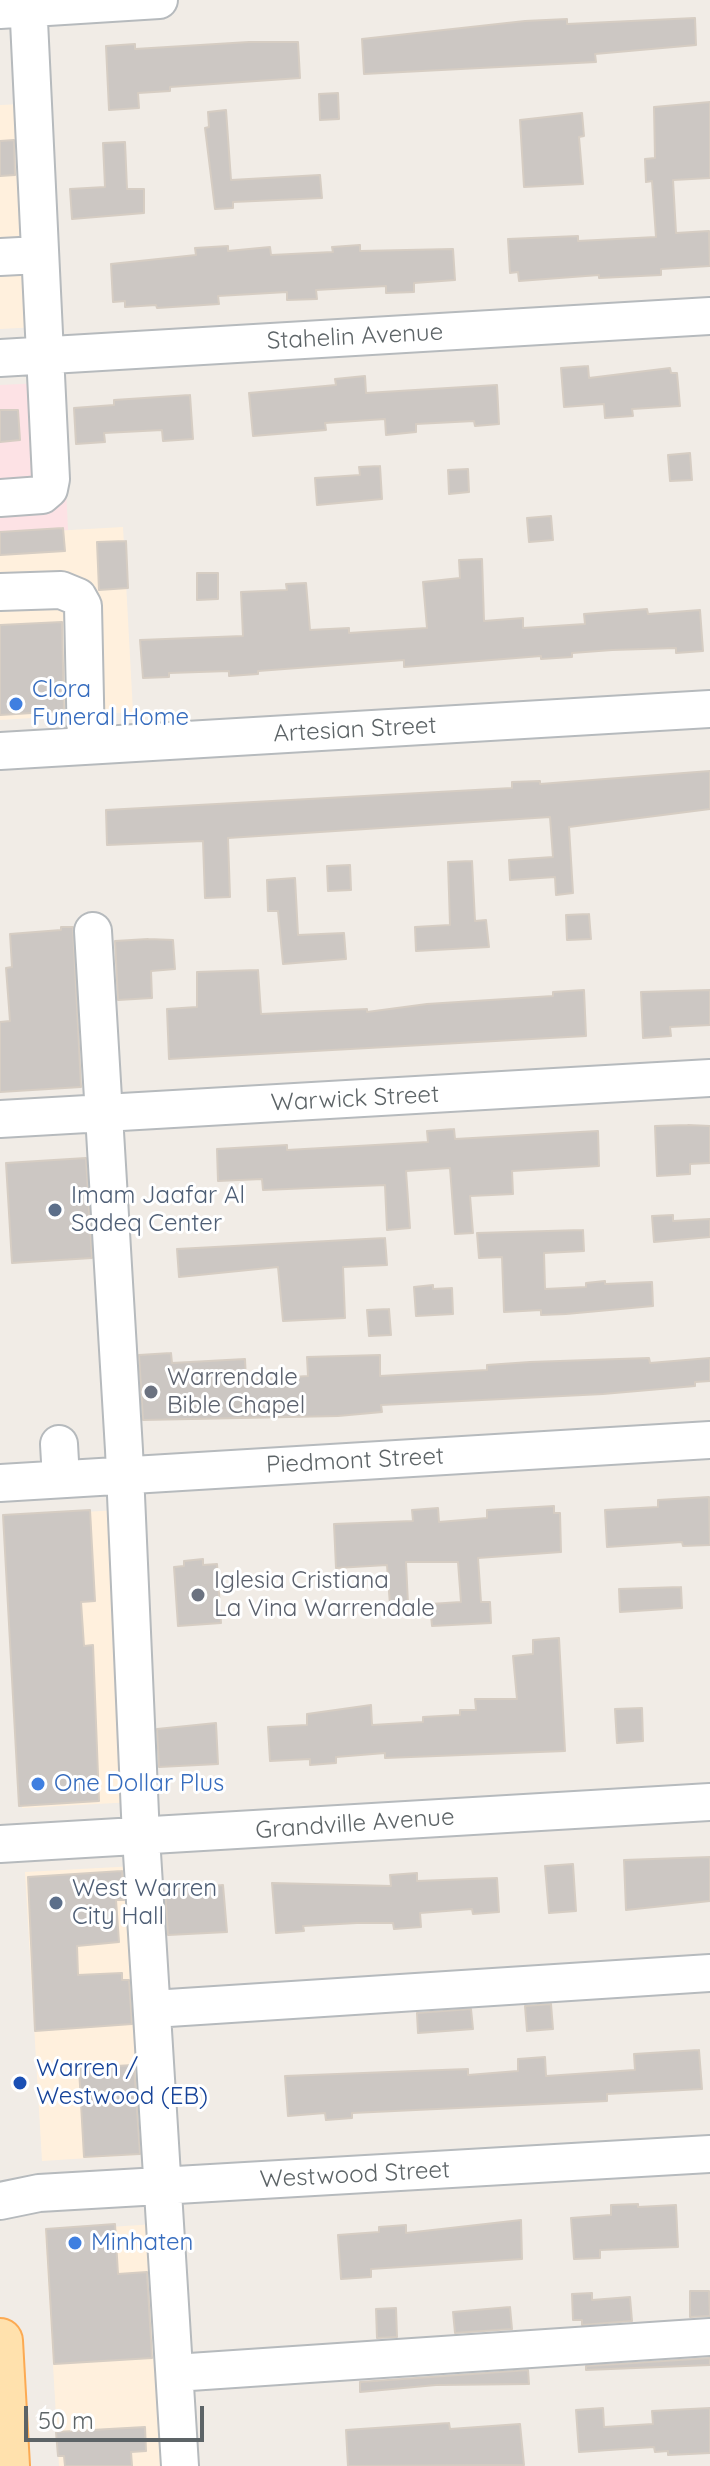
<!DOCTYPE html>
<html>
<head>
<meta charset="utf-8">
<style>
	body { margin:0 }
	#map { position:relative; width:710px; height:2466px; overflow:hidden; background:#f1ece6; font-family:Quicksand,sans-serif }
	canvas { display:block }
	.scale { position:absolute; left:24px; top:2406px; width:180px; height:36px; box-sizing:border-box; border:4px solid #5d6467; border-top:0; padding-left:10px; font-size:24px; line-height:28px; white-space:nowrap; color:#5d6467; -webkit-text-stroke:6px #fff; paint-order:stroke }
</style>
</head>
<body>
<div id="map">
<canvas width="710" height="2466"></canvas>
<div class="scale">50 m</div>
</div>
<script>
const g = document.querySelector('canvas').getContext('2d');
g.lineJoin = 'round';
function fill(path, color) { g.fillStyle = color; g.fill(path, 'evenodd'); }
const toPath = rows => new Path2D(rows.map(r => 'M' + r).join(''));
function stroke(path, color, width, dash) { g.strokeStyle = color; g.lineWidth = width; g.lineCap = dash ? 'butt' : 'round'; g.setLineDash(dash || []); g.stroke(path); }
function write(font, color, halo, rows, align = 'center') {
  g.font = font + ' Quicksand,sans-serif'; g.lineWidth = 6; g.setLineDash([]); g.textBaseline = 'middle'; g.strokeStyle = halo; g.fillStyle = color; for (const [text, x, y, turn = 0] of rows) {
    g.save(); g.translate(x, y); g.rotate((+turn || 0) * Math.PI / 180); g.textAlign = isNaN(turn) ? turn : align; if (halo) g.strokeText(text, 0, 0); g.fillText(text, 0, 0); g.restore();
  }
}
fill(toPath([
	[46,103,57,326,0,329,0,105],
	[123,527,133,712,0,720,0,534],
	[117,1510,134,1802,22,1808,4,1517],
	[136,1866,153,2154,42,2161,25,1872],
	[157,2224,171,2466,59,2466,45,2231]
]), '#fff0dd');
fill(toPath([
	[61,382,68,530,0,534,0,385]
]), '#fde2e5');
const building = toPath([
	[695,18,696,45,595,54,596,62,364,74,362,39,525,21,567,19,567,24,695,18],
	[249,42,298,42,300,78,170,87,170,91,138,93,139,108,109,110,106,46,135,44,135,49,249,42],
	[338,93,339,119,320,120,319,94,338,93],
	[710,102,710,178,673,180,676,233,709,231,710,266,661,269,661,275,599,278,599,275,519,281,518,272,510,273,508,239,578,236,578,241,656,237,652,181,646,182,645,159,655,158,654,107,710,102],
	[226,110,231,180,320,175,322,198,233,202,233,208,215,209,205,128,209,127,208,112,226,110],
	[582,113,584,136,579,137,583,184,524,187,520,120,582,113],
	[14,140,15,175,0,176,0,141,14,140],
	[125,142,127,189,144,189,144,213,72,219,70,189,105,187,103,143,125,142],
	[360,245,360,251,453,249,455,280,414,283,414,292,386,293,386,286,316,290,317,299,287,300,287,292,218,296,219,304,157,308,156,305,125,307,125,301,113,302,111,264,196,255,195,248,228,246,228,251,270,247,271,255,333,252,332,247,360,245],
	[588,366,589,378,670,368,671,373,677,373,680,406,632,409,633,416,605,418,604,404,564,407,561,368,588,366],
	[365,376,366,393,497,385,499,424,475,426,474,421,416,424,416,432,386,435,385,419,325,423,326,430,253,436,249,393,336,385,335,379,365,376],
	[190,395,193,439,163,441,162,430,104,433,105,442,76,444,74,408,114,405,114,400,190,395],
	[0,410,18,410,20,440,0,442,0,410],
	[690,453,692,480,670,481,668,455,690,453],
	[380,466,382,499,317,505,315,478,360,475,359,467,380,466],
	[468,469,469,492,449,494,448,470,468,469],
	[551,516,553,540,529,542,527,518,551,516],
	[63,528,65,551,0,555,0,532,63,528],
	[126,541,128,588,99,590,97,542,126,541],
	[482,559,484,621,523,618,523,628,585,624,584,614,647,609,648,614,700,610,703,651,676,653,676,648,612,650,572,653,572,657,541,659,541,656,404,667,404,660,258,671,258,674,229,676,229,671,169,673,169,677,143,678,140,640,243,636,241,592,287,590,286,584,306,583,310,630,349,628,349,633,427,628,423,582,460,578,459,560,482,559],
	[197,573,218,573,218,599,197,600,197,573],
	[62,622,64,711,0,715,0,625,62,622],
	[710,771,710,809,569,827,573,893,556,895,555,877,510,880,509,860,553,857,550,817,228,838,230,897,205,898,203,841,107,845,106,810,512,788,512,782,540,781,540,784,710,771],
	[472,861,475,921,486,920,489,947,416,951,415,927,450,925,448,862,472,861],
	[350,865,351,890,328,891,327,866,350,865],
	[295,878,298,935,344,933,346,959,283,964,278,911,268,911,267,880,295,878],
	[589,914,591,939,567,940,566,915,589,914],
	[61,927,73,927,81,1087,0,1092,0,1022,10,1021,6,968,12,967,10,934,61,930,61,927],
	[148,939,173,940,175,969,151,971,152,998,118,1000,115,941,148,939],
	[258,970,261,1014,367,1009,367,1012,427,1004,553,996,553,992,584,990,586,1036,169,1059,167,1009,197,1007,197,972,258,970],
	[710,990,710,1025,670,1027,671,1036,643,1038,641,992,710,990],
	[688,1125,710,1126,710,1163,690,1164,690,1174,657,1176,655,1126,688,1125],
	[454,1129,455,1139,598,1131,599,1166,512,1171,513,1194,470,1196,473,1233,455,1234,450,1168,406,1171,410,1228,387,1230,385,1185,263,1190,262,1179,218,1181,217,1149,287,1145,287,1150,428,1142,427,1131,454,1129],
	[86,1158,92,1258,12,1263,6,1163,86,1158],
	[673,1215,673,1221,710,1219,710,1237,654,1242,652,1216,673,1215],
	[583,1230,584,1251,544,1253,545,1289,586,1287,586,1283,605,1281,605,1284,652,1282,653,1306,566,1314,541,1315,541,1310,504,1312,502,1257,479,1258,477,1233,583,1230],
	[385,1238,387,1265,343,1267,345,1318,283,1321,278,1267,179,1277,177,1249,385,1238],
	[433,1285,433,1289,452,1288,453,1314,416,1316,414,1287,433,1285],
	[389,1309,391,1335,369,1336,367,1310,389,1309],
	[171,1353,172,1363,245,1359,246,1380,308,1376,307,1357,380,1355,380,1376,487,1370,487,1365,530,1362,649,1358,650,1363,710,1358,710,1381,695,1382,695,1386,603,1394,381,1405,382,1412,338,1416,143,1420,139,1355,171,1353],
	[709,1497,710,1545,683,1546,682,1542,607,1547,605,1510,658,1507,658,1500,709,1497],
	[554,1506,554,1513,560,1513,561,1552,478,1558,481,1602,490,1602,491,1623,432,1626,430,1604,461,1602,458,1562,406,1562,408,1604,390,1605,387,1565,336,1568,334,1524,413,1521,412,1510,438,1508,439,1522,487,1518,487,1510,554,1506],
	[90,1510,95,1601,81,1602,84,1646,93,1645,99,1801,19,1806,3,1515,90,1510],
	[203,1559,203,1565,217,1564,221,1623,178,1626,174,1567,184,1566,184,1561,203,1559],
	[681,1587,682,1608,620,1612,619,1589,681,1587],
	[559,1638,565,1751,385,1758,385,1753,336,1757,336,1763,310,1765,310,1759,270,1761,268,1727,307,1725,307,1714,371,1705,372,1725,423,1722,423,1717,460,1715,460,1710,476,1710,475,1699,517,1699,513,1656,533,1654,533,1640,559,1638],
	[642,1708,643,1741,617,1743,615,1709,642,1708],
	[216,1723,218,1764,159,1767,157,1729,216,1723],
	[710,1857,710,1901,626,1910,624,1860,710,1857],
	[573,1864,576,1911,549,1913,545,1866,573,1864],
	[122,1871,124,1900,116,1900,119,1942,77,1946,78,1975,122,1973,122,1980,129,1980,132,2024,35,2031,28,1877,122,1871],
	[417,1873,417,1881,497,1878,499,1912,473,1914,472,1909,420,1913,421,1927,394,1929,393,1923,357,1923,303,1926,304,1931,276,1933,272,1883,391,1886,390,1875,417,1873],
	[223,1885,227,1932,168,1935,165,1890,223,1885],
	[551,2004,553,2029,527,2031,525,2006,551,2004],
	[471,2009,473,2029,418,2033,417,2013,471,2009],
	[699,2050,702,2089,607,2094,607,2101,352,2113,352,2118,326,2120,325,2113,288,2116,285,2076,468,2069,468,2075,518,2071,518,2059,545,2057,546,2076,635,2070,634,2054,699,2050],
	[134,2065,140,2154,84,2157,79,2068,134,2065],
	[638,2204,638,2207,676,2205,678,2247,600,2250,600,2258,574,2259,571,2218,611,2215,611,2205,638,2204],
	[521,2220,522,2259,371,2269,371,2277,341,2279,338,2235,379,2232,379,2227,406,2225,406,2233,521,2220],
	[115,2224,118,2274,147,2272,152,2358,54,2364,46,2229,115,2224],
	[690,2291,709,2291,710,2316,690,2317,690,2291],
	[592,2293,592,2300,630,2297,632,2321,582,2325,582,2320,573,2320,572,2294,592,2293],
	[510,2307,512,2329,455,2333,453,2312,510,2307],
	[396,2308,397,2337,377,2338,376,2309,396,2308],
	[710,2358,710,2365,586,2370,586,2366,710,2358],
	[528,2370,529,2384,436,2385,360,2392,360,2382,528,2370],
	[603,2408,604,2427,653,2424,652,2411,710,2408,710,2453,668,2455,668,2451,655,2452,654,2447,579,2452,576,2410,603,2408],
	[449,2423,450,2429,520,2424,524,2465,348,2466,346,2430,449,2423],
	[145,2427,146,2451,131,2452,132,2466,65,2466,64,2456,58,2456,56,2432,145,2427]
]);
fill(building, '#ccc7c3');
stroke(building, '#d6cdc3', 2);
const minor = toPath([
	[0,10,159,0],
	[0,257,39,255],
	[0,358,710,316],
	[0,498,42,495,49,489,51,479,28,0],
	[0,592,61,590,78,597,83,606,86,746],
	[0,751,710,709],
	[93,931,124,1450,141,1837,180,2466],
	[0,1119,710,1078],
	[59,1444,61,1479],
	[0,1483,710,1440],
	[0,1844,710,1802],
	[153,2009,710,1973],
	[0,2201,39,2193,710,2154],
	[175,2373,710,2337]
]);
const major = toPath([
	[0,2341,7,2466]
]);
stroke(minor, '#b6babd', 40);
stroke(major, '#fcaa53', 48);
stroke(minor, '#fff', 36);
stroke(major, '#ffe1ad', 44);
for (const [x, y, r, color] of [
	[16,704,8,"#3f7fe0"],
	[55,1210,8,"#5c6f8a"],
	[151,1392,8,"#6b7280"],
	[198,1595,8,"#6b7280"],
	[38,1784,8,"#3f7fe0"],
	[56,1903,8,"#5c6f8a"],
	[20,2083,8,"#1a4fb4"],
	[75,2243,8,"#3f7fe0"]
]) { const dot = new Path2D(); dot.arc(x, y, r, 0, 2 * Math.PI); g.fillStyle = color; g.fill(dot); stroke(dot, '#fff', 3); }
write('24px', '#5d6467', '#fff', [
	["Stahelin Avenue",355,337,-3],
	["Artesian Street",355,730,-3],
	["Warwick Street",355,1099,-3],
	["Piedmont Street",355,1461,-3],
	["Grandville Avenue",355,1824,-4],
	["Westwood Street",355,2175,-3]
]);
write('24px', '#366cbe', '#fff', [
	["Clora",32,690],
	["Funeral Home",32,718],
	["One Dollar Plus",54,1784],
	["Minhaten",91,2243]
], 'left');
write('24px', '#4e5e75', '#fff', [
	["Imam Jaafar Al",71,1196],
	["Sadeq Center",71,1224],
	["West Warren",72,1889],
	["City Hall",72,1917]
], 'left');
write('24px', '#5b616d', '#fff', [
	["Warrendale",167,1378],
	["Bible Chapel",167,1406],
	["Iglesia Cristiana",214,1581],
	["La Vina Warrendale",214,1609]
], 'left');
write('24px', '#164399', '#fff', [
	["Warren /",36,2069],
	["Westwood (EB)",36,2097]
], 'left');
</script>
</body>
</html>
